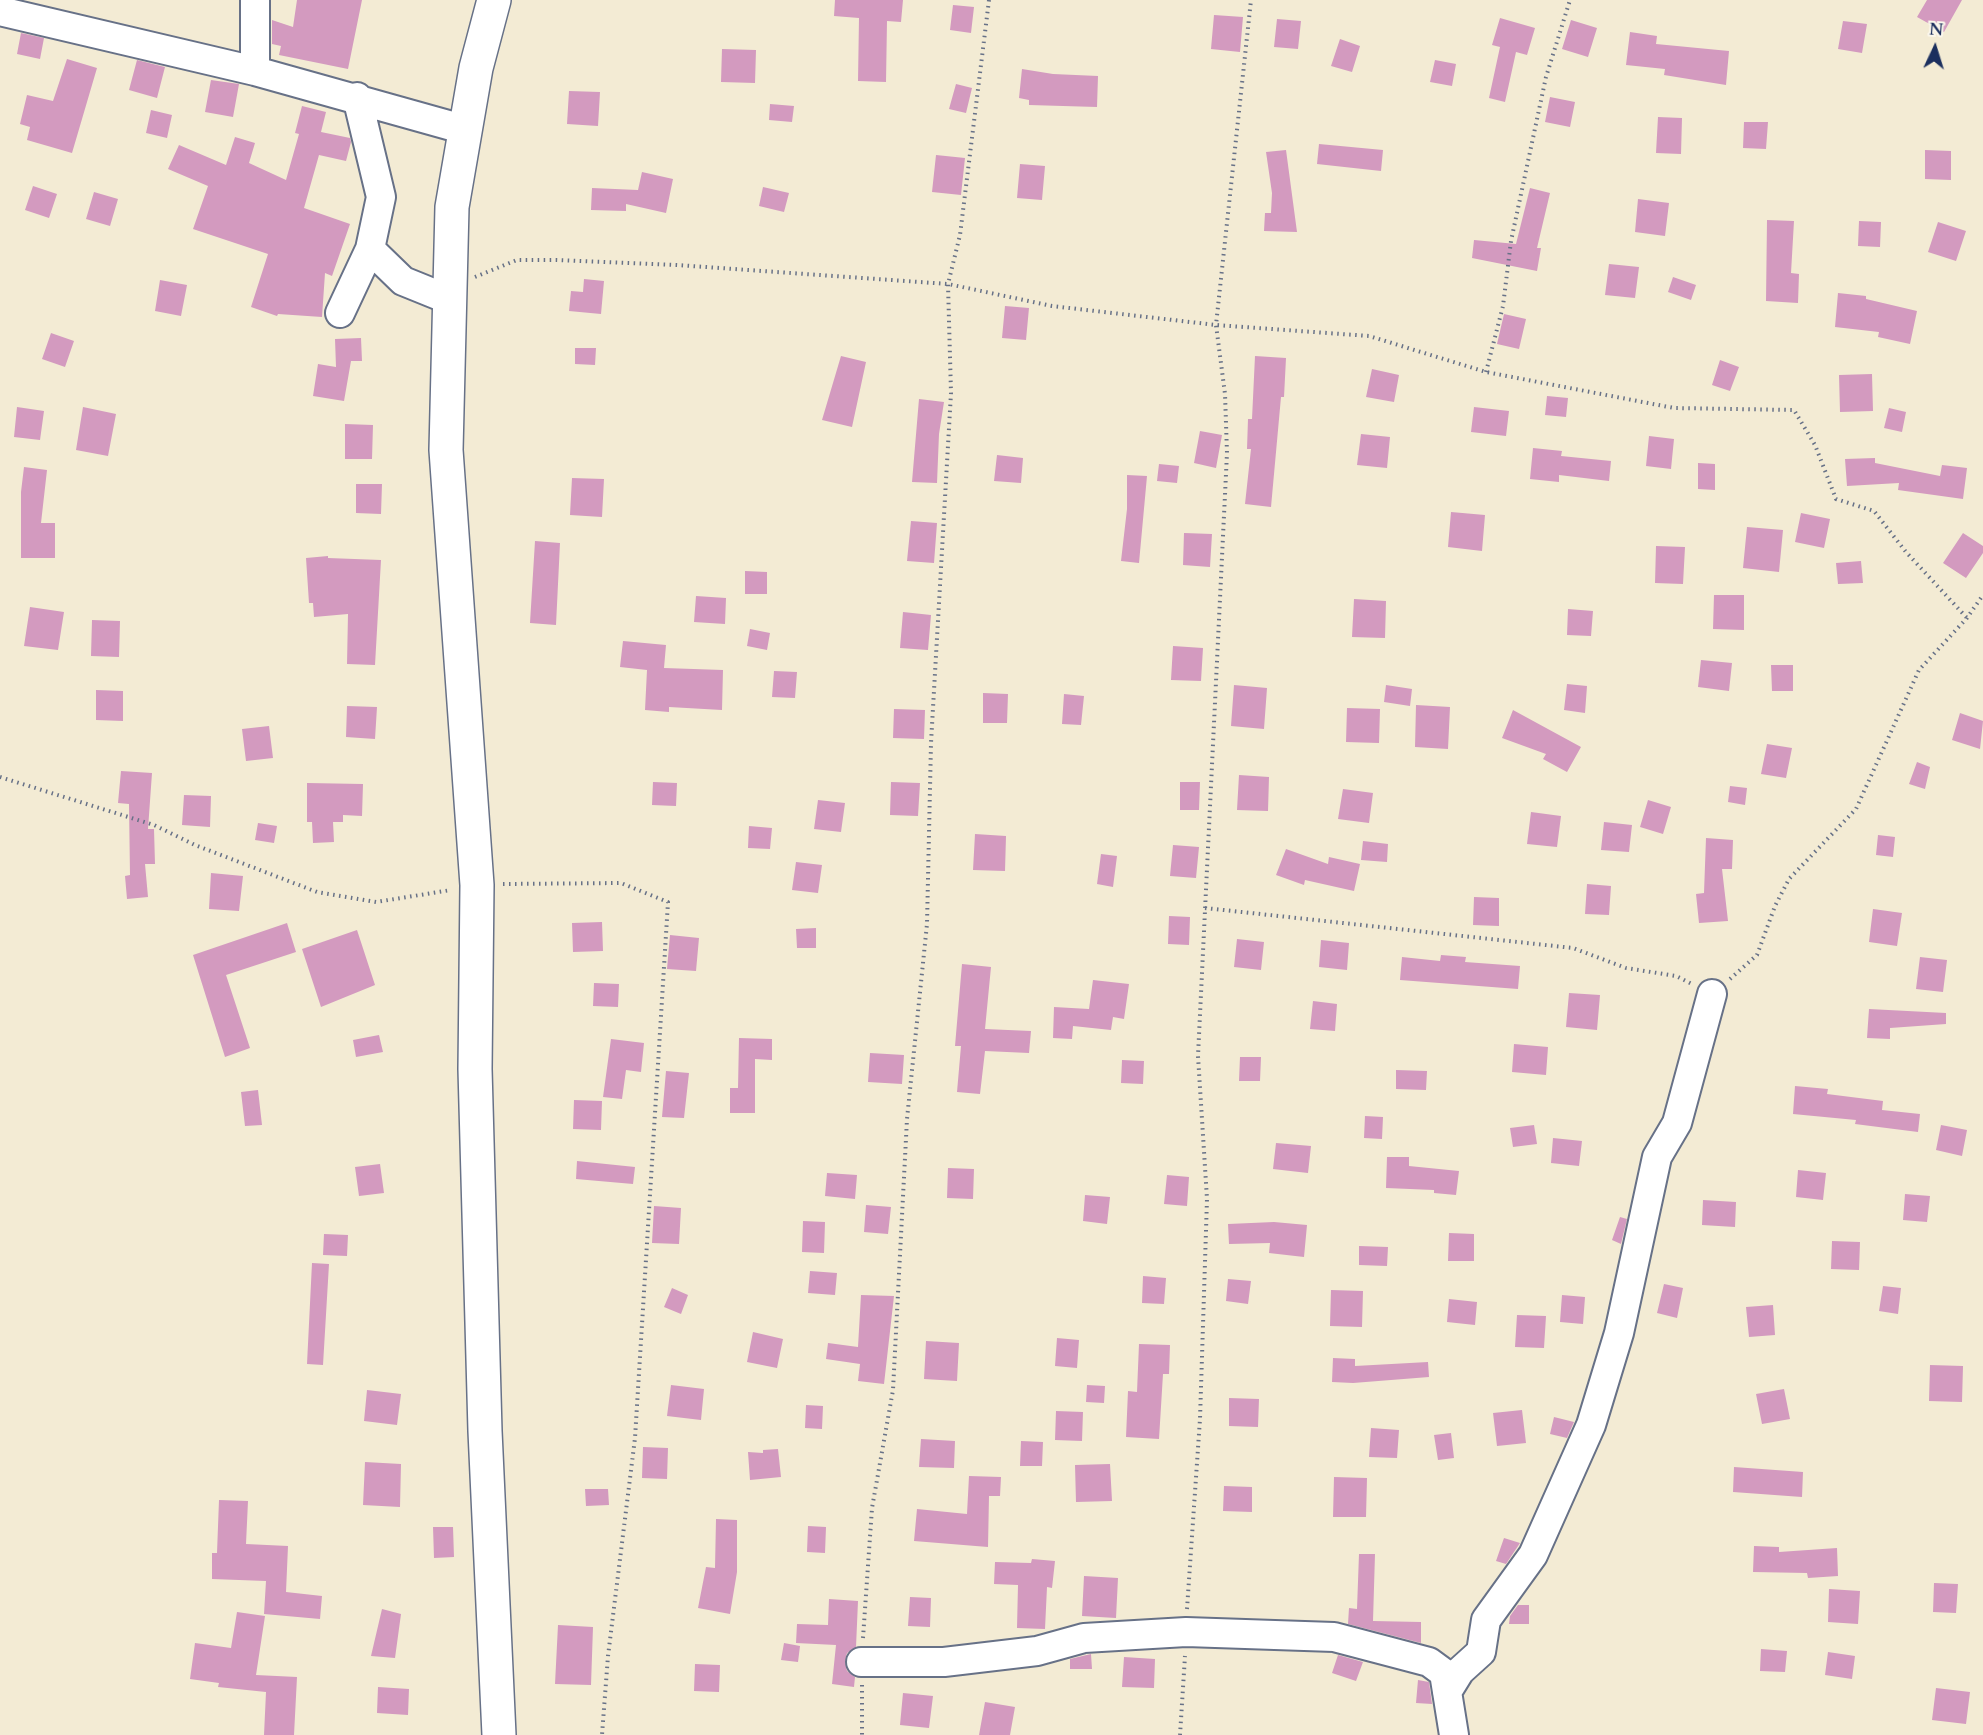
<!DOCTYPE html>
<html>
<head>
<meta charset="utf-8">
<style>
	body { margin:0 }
	#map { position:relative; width:1983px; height:1735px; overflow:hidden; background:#f3ebd4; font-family:Cardo,serif }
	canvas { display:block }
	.north { position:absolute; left:1905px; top:18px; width:60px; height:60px; -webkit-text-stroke:4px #fbf7ec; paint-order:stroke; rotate:4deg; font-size:16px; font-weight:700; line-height:24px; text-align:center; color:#1b2f5e }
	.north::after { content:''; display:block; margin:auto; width:21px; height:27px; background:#1b2f5e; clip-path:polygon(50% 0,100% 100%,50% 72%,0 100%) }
</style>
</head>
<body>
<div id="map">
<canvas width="1983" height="1735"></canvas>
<div class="north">N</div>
</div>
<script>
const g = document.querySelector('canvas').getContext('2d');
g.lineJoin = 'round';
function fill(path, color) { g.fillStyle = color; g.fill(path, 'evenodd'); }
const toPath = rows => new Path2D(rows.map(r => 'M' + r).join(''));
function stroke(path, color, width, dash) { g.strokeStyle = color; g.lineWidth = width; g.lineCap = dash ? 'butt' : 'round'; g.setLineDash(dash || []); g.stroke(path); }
fill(toPath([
	[297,0,362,0,348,69,279,55,281,46,272,44,272,20,293,27],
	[835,0,903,0,901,22,887,21,886,82,858,81,859,18,834,16],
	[1927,0,1962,0,1944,32,1917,17],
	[953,5,974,7,971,33,950,30],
	[1214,15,1243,17,1240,52,1211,49],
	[1500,18,1535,28,1527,55,1516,52,1505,102,1489,98,1500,47,1492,45],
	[1277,19,1301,21,1298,49,1274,47],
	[1571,20,1597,28,1588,57,1562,49],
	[1843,21,1867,24,1862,53,1838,49],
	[1630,32,1657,36,1656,44,1729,51,1726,85,1664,75,1665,69,1626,65],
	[21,33,44,38,40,59,17,54],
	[1340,39,1360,46,1352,72,1331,66],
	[722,49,756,50,755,83,721,82],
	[67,59,97,68,72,153,27,140,30,127,20,124,27,95,53,101],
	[137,60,165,67,157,98,129,90],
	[1435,60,1456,64,1452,86,1430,82],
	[1022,69,1053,74,1098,76,1097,107,1029,105,1029,100,1019,98],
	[211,80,239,84,233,117,205,112],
	[956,84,972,88,966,113,949,109],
	[569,91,600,92,598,126,567,124],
	[1550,97,1575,102,1570,127,1545,122],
	[770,104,794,106,792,122,769,120],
	[302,106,326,112,321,132,350,138,351,142,346,161,319,155,304,208,350,224,332,276,325,273,322,317,278,314,277,316,251,307,268,254,193,229,208,186,168,169,179,145,226,165,235,137,255,143,249,163,286,180,299,134,295,133],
	[151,110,172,115,167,138,146,133],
	[1658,117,1682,118,1681,154,1656,153],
	[1744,122,1768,122,1766,149,1743,148],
	[1319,144,1383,150,1381,171,1317,164],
	[1286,150,1297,232,1264,231,1265,213,1271,213,1272,193,1266,152],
	[1925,150,1951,151,1951,180,1925,179],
	[936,155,965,158,961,195,932,192],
	[1020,164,1045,166,1042,200,1017,198],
	[642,172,673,179,666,213,626,204,626,211,591,210,592,188,638,190],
	[33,186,57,194,49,218,25,210],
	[763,187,789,193,784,212,759,206],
	[1530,188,1550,193,1537,248,1541,248,1537,271,1472,258,1474,240,1516,244],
	[94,192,118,199,110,226,86,219],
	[1638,199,1669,203,1665,236,1635,232],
	[1767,220,1794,221,1791,273,1799,274,1798,303,1766,301],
	[1859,221,1881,222,1880,247,1858,246],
	[1938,222,1966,231,1956,261,1928,252],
	[1609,264,1639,267,1635,298,1605,295],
	[1673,277,1696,285,1691,300,1668,292],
	[584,279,604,281,601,314,569,311,571,291,583,292],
	[160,280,187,285,181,316,155,311],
	[1838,293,1866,296,1866,299,1917,311,1910,344,1878,337,1879,332,1835,327],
	[1005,306,1029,308,1026,340,1002,338],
	[1504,314,1526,319,1519,349,1497,344],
	[51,333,74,341,65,367,42,359],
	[361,338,362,361,351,361,344,401,313,396,318,364,336,367,335,339],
	[575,348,596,348,595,365,575,364],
	[841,356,866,362,852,427,822,420],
	[1255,356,1286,358,1284,397,1281,397,1271,507,1245,504,1251,449,1247,449,1248,419,1252,419],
	[1720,360,1739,367,1730,391,1712,385],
	[1372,369,1399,375,1394,402,1366,397],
	[1872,374,1873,411,1840,412,1839,375],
	[1547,396,1568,398,1566,417,1545,415],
	[919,399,944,402,939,434,937,483,912,482],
	[17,407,44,411,40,440,14,437],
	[83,407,116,414,108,456,76,450],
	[1474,407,1509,411,1506,436,1471,432],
	[1889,408,1906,412,1902,432,1884,428],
	[345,424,373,425,372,459,345,459],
	[1200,431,1222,435,1216,468,1194,463],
	[1361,434,1390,437,1387,468,1357,465],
	[1649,436,1674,439,1671,469,1646,466],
	[1533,448,1562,451,1561,456,1611,461,1609,481,1559,475,1559,482,1530,479],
	[997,455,1023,458,1021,483,994,481],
	[1875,458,1875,463,1940,476,1942,465,1967,468,1963,499,1898,490,1899,483,1847,486,1845,459],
	[1698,463,1715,464,1715,490,1698,489],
	[1159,464,1179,466,1177,483,1157,481],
	[24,467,47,470,41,523,55,523,55,558,21,558,21,492],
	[1127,475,1147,476,1139,563,1121,561,1127,509],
	[572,478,604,479,602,517,570,515],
	[356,484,382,484,381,514,356,513],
	[1451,512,1485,515,1482,551,1448,547],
	[1801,513,1830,519,1824,548,1795,542],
	[911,521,937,523,934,563,907,561],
	[1747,527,1783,530,1779,572,1743,568],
	[1184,533,1212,534,1210,567,1183,565],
	[1963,533,1983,546,1983,553,1966,578,1943,563],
	[535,541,560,543,556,625,530,623],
	[1656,546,1685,547,1683,584,1655,583],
	[328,556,328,558,381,560,375,665,347,664,348,614,314,617,313,603,309,603,306,558],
	[1861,561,1863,583,1838,584,1836,563],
	[745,571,767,572,767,594,745,594],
	[1714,595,1744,595,1744,630,1713,629],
	[696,596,726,598,725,624,694,622],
	[1354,599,1386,601,1385,638,1352,637],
	[30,607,64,612,58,650,24,646],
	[1568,609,1593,611,1591,636,1567,635],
	[903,612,931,615,928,650,900,648],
	[92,620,120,621,119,657,91,656],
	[750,629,770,633,767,650,747,646],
	[623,641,666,645,664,668,723,670,722,710,669,707,669,712,645,710,647,670,620,667],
	[1173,646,1203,648,1201,681,1171,680],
	[1701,660,1732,663,1729,691,1698,687],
	[1771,665,1793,665,1793,691,1772,691],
	[774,671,797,672,795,698,772,697],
	[1567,684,1587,686,1585,713,1564,710],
	[1234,685,1267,688,1264,729,1231,726],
	[1386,685,1412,689,1410,706,1384,702],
	[96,690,123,691,123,721,96,720],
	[983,693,1008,694,1007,723,983,723],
	[1064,694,1084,696,1081,725,1062,724],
	[1416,705,1450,707,1448,749,1415,747],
	[347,706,377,707,375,739,346,737],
	[1347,708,1380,709,1379,743,1346,742],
	[894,709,925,710,924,739,893,738],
	[1513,710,1581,747,1567,772,1543,759,1546,754,1502,738],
	[1960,713,1983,721,1980,749,1952,740],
	[269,726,273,758,246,761,242,729],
	[1767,744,1792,748,1786,778,1761,774],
	[1917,762,1930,767,1925,789,1909,784],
	[121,771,152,773,148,829,154,829,155,864,145,864,148,897,127,899,125,876,130,875,129,804,118,803],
	[1239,775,1269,777,1268,811,1237,810],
	[653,782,677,783,676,806,652,805],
	[891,782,920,783,918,816,890,815],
	[1180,782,1200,782,1199,810,1180,810],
	[307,783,363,784,362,816,343,815,343,822,333,822,334,842,313,843,312,822,307,822],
	[1730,786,1747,788,1745,805,1728,802],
	[1343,789,1373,793,1369,823,1338,819],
	[184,795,211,796,210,827,182,825],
	[818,800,845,803,841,832,814,829],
	[1648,800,1671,807,1663,834,1640,827],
	[1531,812,1561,816,1557,847,1527,844],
	[1604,822,1632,825,1629,852,1601,850],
	[258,823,277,826,274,843,255,840],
	[749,826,772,828,770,849,748,848],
	[975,834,1006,836,1005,871,973,870],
	[1878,835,1895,837,1893,857,1876,855],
	[1706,838,1733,840,1732,869,1722,869,1728,921,1699,923,1696,894,1704,893],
	[1363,841,1388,844,1387,862,1361,860],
	[1173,845,1199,847,1196,878,1170,876],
	[1286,849,1328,864,1329,857,1360,864,1354,891,1305,880,1304,885,1276,875],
	[1101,854,1117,856,1113,887,1097,884],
	[796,862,822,865,818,893,792,890],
	[211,873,243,876,239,911,209,909],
	[1587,884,1611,886,1609,915,1585,914],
	[1474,897,1499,898,1499,926,1473,925],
	[1873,909,1902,913,1897,946,1869,942],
	[1169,916,1190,917,1189,945,1168,944],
	[602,922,603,951,573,952,572,923],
	[287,923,296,952,226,975,250,1048,225,1057,193,955],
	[816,928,816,948,797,948,796,929],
	[357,930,375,985,321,1007,302,949],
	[670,935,699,938,696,971,667,969],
	[1237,939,1264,942,1261,970,1234,967],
	[1321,940,1349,943,1347,970,1319,967],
	[1441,955,1466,957,1465,962,1520,966,1518,989,1400,980,1402,957,1440,961],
	[1920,957,1947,960,1943,992,1916,989],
	[962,964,991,967,985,1029,1031,1031,1029,1053,985,1051,980,1094,957,1092,961,1046,955,1046],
	[1093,980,1129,984,1124,1019,1113,1017,1111,1030,1073,1026,1072,1039,1053,1038,1054,1007,1089,1009],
	[594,983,619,984,618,1007,593,1006],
	[1569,993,1600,995,1597,1030,1566,1027],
	[1313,1001,1337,1004,1335,1031,1310,1029],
	[1869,1009,1946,1013,1946,1024,1890,1028,1890,1039,1867,1038],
	[379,1035,383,1052,356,1057,353,1040],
	[739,1038,772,1039,772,1060,755,1059,755,1113,730,1113,730,1088,738,1088],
	[611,1039,644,1043,641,1072,626,1070,622,1099,603,1097],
	[1514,1044,1548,1047,1546,1075,1512,1072],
	[870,1053,904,1055,902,1084,868,1082],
	[1240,1057,1261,1057,1260,1081,1239,1081],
	[1122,1060,1144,1061,1143,1084,1121,1083],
	[1396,1070,1427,1071,1426,1090,1396,1089],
	[666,1071,689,1073,684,1118,662,1117],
	[1795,1086,1828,1089,1827,1094,1883,1101,1882,1110,1920,1114,1918,1132,1855,1124,1856,1120,1793,1114],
	[258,1090,262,1125,245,1126,241,1092],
	[574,1100,602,1101,601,1130,573,1129],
	[1365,1116,1383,1117,1382,1139,1364,1138],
	[1534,1125,1537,1144,1513,1147,1510,1128],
	[1941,1125,1967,1130,1962,1156,1936,1150],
	[1553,1138,1582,1141,1579,1166,1551,1163],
	[1276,1143,1311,1146,1308,1173,1273,1169],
	[1387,1157,1409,1157,1409,1166,1459,1171,1456,1195,1434,1193,1434,1190,1386,1188],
	[577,1161,635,1167,633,1184,576,1179],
	[380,1164,384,1193,359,1196,355,1167],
	[948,1168,974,1169,973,1199,947,1198],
	[1798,1170,1826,1173,1823,1200,1796,1197],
	[827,1173,857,1175,855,1199,825,1196],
	[1167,1175,1189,1177,1187,1206,1164,1204],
	[1905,1194,1930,1196,1927,1222,1903,1220],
	[1085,1195,1110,1197,1107,1224,1083,1221],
	[1703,1200,1736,1202,1735,1227,1702,1225],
	[866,1205,891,1207,888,1234,864,1232],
	[654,1206,681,1208,679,1244,652,1243],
	[1620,1217,1627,1219,1621,1244,1612,1240],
	[803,1221,825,1222,824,1253,802,1252],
	[1274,1222,1307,1225,1304,1257,1269,1253,1270,1243,1229,1244,1228,1224],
	[1449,1233,1474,1234,1474,1261,1448,1261],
	[324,1234,348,1235,347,1256,323,1255],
	[1832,1241,1860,1242,1859,1270,1831,1269],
	[1359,1246,1388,1247,1387,1266,1359,1265],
	[312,1263,329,1264,323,1365,307,1364],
	[810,1271,837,1273,835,1295,808,1293],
	[1143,1276,1166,1278,1164,1304,1142,1303],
	[1228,1279,1251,1281,1248,1304,1226,1301],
	[1664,1284,1683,1288,1677,1318,1657,1313],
	[1883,1286,1901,1288,1898,1314,1879,1311],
	[672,1288,688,1295,681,1314,664,1307],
	[1331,1290,1363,1291,1362,1327,1330,1326],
	[861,1295,894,1296,884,1384,858,1381,860,1364,826,1359,828,1343,858,1347],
	[1562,1295,1585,1297,1583,1324,1560,1322],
	[1449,1299,1477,1302,1475,1325,1447,1322],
	[1773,1305,1775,1335,1749,1337,1746,1307],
	[1517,1315,1546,1316,1544,1348,1515,1347],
	[753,1332,783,1339,777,1368,747,1362],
	[1057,1338,1079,1340,1077,1368,1055,1366],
	[926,1341,959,1343,957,1381,924,1379],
	[1139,1344,1170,1345,1169,1374,1163,1374,1159,1439,1126,1437,1128,1391,1137,1392],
	[1333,1358,1355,1359,1355,1366,1428,1362,1429,1377,1353,1383,1332,1382],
	[1930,1365,1963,1366,1962,1402,1929,1401],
	[671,1385,704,1389,701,1420,667,1416],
	[1087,1385,1105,1386,1104,1403,1086,1402],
	[1784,1389,1790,1419,1762,1424,1756,1394],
	[367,1390,401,1394,397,1425,364,1421],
	[1229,1398,1259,1399,1258,1427,1229,1426],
	[806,1405,823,1406,822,1429,805,1428],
	[1522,1410,1526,1443,1497,1446,1493,1413],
	[1056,1411,1083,1412,1082,1441,1055,1440],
	[1554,1417,1574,1422,1567,1438,1550,1434],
	[1371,1428,1399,1430,1397,1458,1369,1457],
	[1451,1433,1454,1458,1438,1460,1434,1435],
	[921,1439,955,1441,954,1468,919,1467],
	[1021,1441,1043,1442,1042,1466,1020,1466],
	[643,1447,668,1448,667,1479,642,1478],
	[778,1449,781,1477,750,1480,748,1452,763,1453,763,1450],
	[365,1462,401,1464,400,1507,363,1505],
	[1110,1464,1112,1501,1076,1502,1075,1465],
	[1734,1467,1803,1472,1802,1497,1733,1492],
	[969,1476,1001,1477,1000,1496,989,1496,988,1547,914,1541,917,1509,967,1514],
	[1334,1477,1367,1478,1366,1517,1333,1517],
	[1224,1486,1252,1487,1252,1512,1223,1511],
	[585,1489,608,1489,609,1505,586,1506],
	[219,1500,248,1501,246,1544,288,1546,286,1592,322,1596,320,1619,264,1614,266,1581,212,1579,212,1553,217,1553],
	[716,1519,737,1520,737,1572,730,1614,698,1608,706,1567,715,1568],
	[808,1526,826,1527,825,1553,807,1552],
	[433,1527,453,1527,454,1557,434,1558],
	[1504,1538,1520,1543,1506,1564,1496,1561],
	[1754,1546,1779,1547,1779,1552,1837,1548,1838,1576,1808,1578,1807,1573,1753,1572],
	[1359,1554,1375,1554,1373,1621,1421,1622,1421,1643,1348,1624,1349,1608,1357,1609],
	[1032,1559,1055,1561,1052,1588,1047,1587,1045,1629,1017,1628,1018,1585,994,1584,995,1562,1031,1563],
	[1084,1576,1118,1578,1116,1618,1082,1616],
	[1934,1583,1958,1584,1956,1613,1933,1612],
	[1829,1589,1860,1591,1858,1624,1828,1622],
	[910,1597,931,1598,930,1627,908,1626],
	[829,1599,858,1601,856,1647,847,1653,845,1661,847,1671,855,1677,854,1687,832,1684,836,1645,796,1643,797,1624,828,1625],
	[1518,1605,1529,1605,1529,1624,1509,1624,1510,1616],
	[382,1609,401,1614,395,1658,371,1656],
	[237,1612,265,1616,256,1675,297,1677,294,1735,264,1735,266,1692,218,1687,219,1683,190,1679,195,1643,231,1648],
	[558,1625,593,1627,591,1685,555,1684],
	[784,1643,800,1646,798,1662,781,1660],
	[1761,1649,1787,1651,1785,1672,1760,1671],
	[1828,1652,1855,1656,1852,1679,1825,1675],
	[1091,1654,1092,1669,1070,1669,1070,1659],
	[1338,1655,1363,1662,1356,1681,1332,1673],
	[1124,1657,1155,1659,1154,1688,1122,1687],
	[695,1664,720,1665,719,1692,694,1691],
	[1418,1680,1429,1682,1432,1704,1416,1703],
	[378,1687,409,1689,408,1715,377,1713],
	[1936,1688,1970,1692,1966,1724,1932,1720],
	[903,1693,933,1696,929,1728,900,1725],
	[985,1702,1015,1707,1010,1735,979,1735]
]), '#d39abf');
const minor = toPath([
	[0,11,255,71,466,130],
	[255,71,255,0],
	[370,249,403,281,450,300],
	[340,313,370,249,381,197,357,97],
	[861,1662,944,1662,1037,1651,1084,1638,1186,1632,1334,1637,1429,1662,1444,1673,1454,1735],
	[1447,1692,1460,1671,1481,1652,1486,1620,1533,1555,1591,1425,1619,1333,1657,1157,1677,1123,1712,994]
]);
const highway = toPath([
	[494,0,476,68,452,207,446,450,477,885,475,1069,485,1431,499,1735]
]);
stroke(minor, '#677187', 32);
stroke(highway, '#677187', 36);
stroke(toPath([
	[475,277,517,260,557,260,677,265,948,284,1052,306,1216,325,1369,336,1486,372,1674,408,1794,410,1815,445,1836,499,1874,511,1906,552,1967,618],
	[1486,372,1503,306,1511,241,1546,77,1570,0],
	[0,777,154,825,195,845,317,892,376,902,451,890],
	[503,884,621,883,668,902,635,1438,608,1656,602,1735],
	[1205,908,1573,948,1626,968,1676,976,1692,984],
	[1730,979,1757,955,1775,906,1789,879,1856,809,1919,670,1967,618,1983,595],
	[1187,1609,1200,1419,1207,1199,1198,1056,1227,453,1225,394,1216,325,1251,0],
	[863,1638,872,1508,893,1390,907,1119,927,924,931,743,951,393,948,284,960,235,989,0],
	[862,1685,862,1735],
	[1180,1735,1185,1656]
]), '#677187', 4, [1.5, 4.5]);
stroke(minor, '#fff', 28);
stroke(highway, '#fff', 33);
</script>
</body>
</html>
